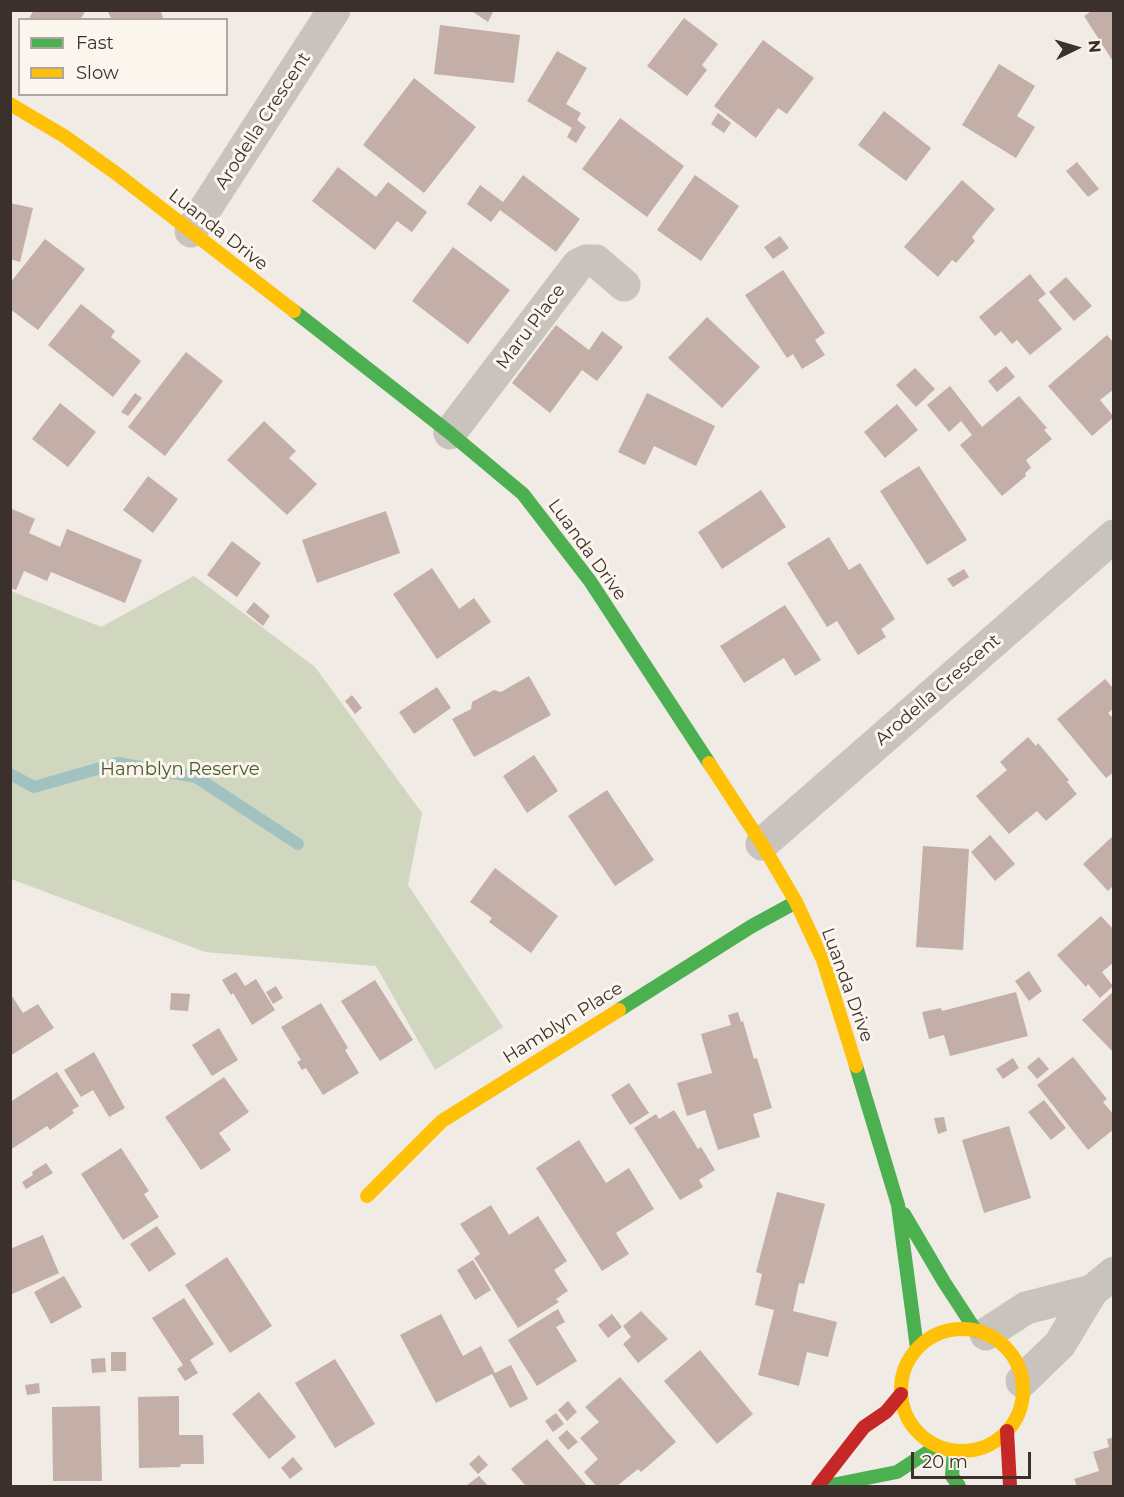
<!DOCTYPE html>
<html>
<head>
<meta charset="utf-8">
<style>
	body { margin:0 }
	#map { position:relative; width:1124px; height:1497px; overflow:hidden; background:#f0ebe5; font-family:Montserrat,sans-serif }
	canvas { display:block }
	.frame { position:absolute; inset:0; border:12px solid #3b302b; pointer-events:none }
	.legend { position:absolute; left:18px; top:18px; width:210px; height:78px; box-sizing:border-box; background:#fbf5ee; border:2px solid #aea6a0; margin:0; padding:8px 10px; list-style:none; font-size:18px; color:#3b302b }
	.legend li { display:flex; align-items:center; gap:12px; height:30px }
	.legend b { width:30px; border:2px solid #aea6a0 }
	.north { position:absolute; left:1046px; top:18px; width:60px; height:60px; -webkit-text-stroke:4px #fbf5ee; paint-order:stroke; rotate:85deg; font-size:16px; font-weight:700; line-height:24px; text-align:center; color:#3b302b }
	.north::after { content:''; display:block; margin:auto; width:21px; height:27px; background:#3b302b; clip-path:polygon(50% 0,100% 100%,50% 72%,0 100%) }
	.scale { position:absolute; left:911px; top:1452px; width:120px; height:27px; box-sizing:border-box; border:3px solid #3b302b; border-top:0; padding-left:8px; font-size:18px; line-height:21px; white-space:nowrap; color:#3b302b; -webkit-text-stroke:4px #fbf5ee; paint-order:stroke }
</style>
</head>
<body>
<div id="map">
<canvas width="1124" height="1497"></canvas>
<div class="frame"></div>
<ul class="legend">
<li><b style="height:8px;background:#4caf50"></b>Fast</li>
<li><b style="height:8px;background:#ffc107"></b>Slow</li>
</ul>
<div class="north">N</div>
<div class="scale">20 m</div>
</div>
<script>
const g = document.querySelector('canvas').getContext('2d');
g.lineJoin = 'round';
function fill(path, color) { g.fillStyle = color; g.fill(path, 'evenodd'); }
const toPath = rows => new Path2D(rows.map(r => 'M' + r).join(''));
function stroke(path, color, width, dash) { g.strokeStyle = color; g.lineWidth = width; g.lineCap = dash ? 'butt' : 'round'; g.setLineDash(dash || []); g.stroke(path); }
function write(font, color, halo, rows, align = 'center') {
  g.font = font + ' Montserrat,sans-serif'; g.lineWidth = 6; g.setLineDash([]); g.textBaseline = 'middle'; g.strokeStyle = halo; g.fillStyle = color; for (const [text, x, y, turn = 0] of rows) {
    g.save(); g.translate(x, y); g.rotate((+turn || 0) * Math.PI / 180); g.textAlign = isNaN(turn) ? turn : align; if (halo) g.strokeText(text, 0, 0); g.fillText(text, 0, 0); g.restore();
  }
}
fill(toPath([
	[194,576,315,667,422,813,408,885,503,1027,435,1070,376,966,205,952,11,879,11,591,101,627]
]), '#d1d6bf');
stroke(toPath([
	[10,774,34,787,118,763,196,777,298,844]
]), '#a1c2c1', 12);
fill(toPath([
	[34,10,86,10,80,20,28,20],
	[107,10,160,10,164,20,112,20],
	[470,10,494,10,488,22],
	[1093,10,1114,10,1114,63,1084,16],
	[684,18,718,44,702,65,707,70,687,96,647,66],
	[440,25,520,35,514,83,434,74],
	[763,40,814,78,787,114,778,108,756,138,714,106],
	[557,51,587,68,566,104,581,113,577,120,586,127,576,143,567,137,572,128,527,101],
	[999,64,1035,86,1017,116,1035,127,1016,158,962,125],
	[414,78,476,127,424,193,363,145],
	[884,111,931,148,906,181,858,145],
	[718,113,731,123,724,133,711,124],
	[620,118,684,166,647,217,582,169],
	[1077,162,1099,189,1088,197,1066,171],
	[338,167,376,197,388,182,427,212,412,232,397,221,375,250,312,201],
	[523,175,580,219,556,252,500,210,491,222,467,204,480,185,503,202],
	[695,175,739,206,701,261,657,230],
	[962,180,995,209,972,237,975,241,956,263,952,260,938,277,904,247],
	[10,203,33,208,20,262,10,259],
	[780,236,789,248,773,259,764,247],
	[45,239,85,269,38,330,10,309,10,283],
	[453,247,510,290,468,344,412,301],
	[783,270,825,333,815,340,825,355,802,369,793,354,787,358,745,295],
	[1030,274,1046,294,1038,300,1062,329,1030,355,1017,340,1012,344,1001,331,995,336,979,317],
	[1066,277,1092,306,1074,321,1049,292],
	[81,304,115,331,111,337,141,361,113,397,48,345],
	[707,317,760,367,722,408,668,358],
	[556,325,589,350,602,331,623,347,597,381,582,370,550,413,512,383],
	[1107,335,1114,343,1114,389,1100,400,1114,417,1092,436,1048,386],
	[186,352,223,381,165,456,128,427],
	[1006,366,1015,377,997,392,988,381],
	[915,368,935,389,916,407,896,385],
	[950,386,982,427,1019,396,1047,428,1044,430,1052,439,1026,460,1031,468,1025,473,1026,476,1002,496,960,445,972,435,961,421,949,432,927,405],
	[135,393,142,398,128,416,121,412],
	[647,393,715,426,696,466,654,446,645,465,618,452],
	[60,403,96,432,68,467,32,439],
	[897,404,918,430,885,458,864,432],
	[264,421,296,451,289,458,317,484,287,515,227,460],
	[919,466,967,540,927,565,880,491],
	[148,476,178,499,153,533,123,510],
	[761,490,786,527,722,569,698,532],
	[10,508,35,519,29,533,60,547,67,529,142,560,125,603,51,572,47,581,24,571,16,590,10,588],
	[386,511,400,553,317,583,302,540],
	[829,537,849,570,860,563,895,619,881,629,886,637,858,655,837,621,827,627,787,563],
	[232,541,261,563,237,597,207,575],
	[432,568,459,609,474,598,491,622,437,659,393,594],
	[964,569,969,577,953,587,947,579],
	[254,602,270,616,263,626,246,612],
	[785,605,821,660,795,676,784,658,744,683,720,646],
	[529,676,551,715,474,757,452,719,471,709,472,702,494,690,501,692],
	[1105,679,1114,689,1114,708,1108,713,1114,719,1114,772,1106,778,1057,719],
	[437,687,451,708,414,734,399,712],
	[352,695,362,708,355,714,345,701],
	[1028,737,1036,746,1038,743,1069,780,1067,782,1077,794,1046,821,1037,811,1009,834,976,796,1007,770,1000,762],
	[534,755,558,791,527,813,503,776],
	[607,790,654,860,615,886,568,816],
	[990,835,1015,864,995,881,971,852],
	[1114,835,1114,885,1108,891,1083,864],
	[923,846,969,849,963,950,916,947],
	[495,868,558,916,531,953,489,922,492,918,470,902],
	[1101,916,1114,930,1114,962,1102,972,1113,986,1100,998,1088,984,1086,987,1057,955],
	[1029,971,1042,991,1029,1001,1015,981],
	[236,972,245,986,256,979,275,1010,252,1025,233,993,231,995,222,980],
	[375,980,413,1040,380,1061,341,1001],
	[276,986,283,998,273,1004,266,992],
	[1114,991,1114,1053,1082,1020],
	[1016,992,1028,1036,950,1056,944,1035,929,1039,922,1012,941,1008,942,1011],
	[10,993,23,1013,38,1004,54,1028,10,1056],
	[171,993,190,994,188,1011,170,1010],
	[321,1003,348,1048,345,1050,359,1073,323,1095,306,1068,302,1070,297,1062,301,1060,281,1027],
	[738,1012,741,1022,743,1021,754,1059,757,1058,772,1108,753,1114,760,1137,718,1150,705,1110,687,1116,677,1083,712,1073,701,1034,731,1025,728,1015],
	[219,1028,238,1060,212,1076,192,1045],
	[94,1052,125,1108,109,1117,93,1090,81,1097,64,1070],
	[1039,1057,1049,1069,1037,1079,1027,1067],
	[1073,1057,1107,1099,1103,1102,1114,1115,1114,1129,1088,1150,1037,1085],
	[1013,1058,1019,1068,1003,1079,996,1069],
	[57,1072,79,1106,72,1110,74,1113,50,1130,47,1126,10,1150,10,1102],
	[224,1077,249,1112,219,1133,231,1150,201,1170,165,1117],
	[629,1083,649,1113,630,1125,611,1095],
	[1044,1100,1066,1128,1051,1140,1028,1112],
	[674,1110,698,1149,701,1147,715,1170,699,1180,703,1187,680,1200,634,1128,656,1114,659,1119],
	[944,1117,947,1131,938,1134,934,1118],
	[1009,1126,1031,1198,984,1213,962,1140],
	[579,1140,606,1183,629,1168,654,1209,616,1233,629,1254,602,1271,536,1168],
	[121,1148,149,1191,144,1194,159,1217,123,1240,81,1174],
	[46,1163,53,1173,26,1189,22,1182,33,1175,32,1172],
	[777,1192,825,1204,804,1284,799,1283,793,1311,837,1322,828,1357,807,1352,799,1386,758,1375,774,1310,755,1305,762,1274,756,1272],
	[491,1205,509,1235,538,1216,567,1261,554,1270,568,1291,556,1299,559,1302,518,1328,474,1258,480,1254,460,1224],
	[157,1226,176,1254,149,1272,130,1244],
	[43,1235,59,1273,10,1295,10,1249],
	[227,1257,272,1326,230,1353,185,1285],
	[473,1260,491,1290,475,1300,457,1270],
	[64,1276,82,1307,51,1324,34,1292],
	[184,1298,214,1344,190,1360,198,1373,185,1381,177,1369,183,1365,152,1318],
	[558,1309,565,1322,556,1327,577,1361,537,1386,508,1340],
	[641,1311,668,1339,638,1363,623,1344,631,1337,623,1326],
	[441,1314,463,1356,481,1346,495,1373,511,1365,528,1399,510,1408,492,1374,436,1403,400,1335],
	[612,1314,622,1327,608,1338,598,1325],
	[700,1350,753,1414,717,1444,664,1381],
	[111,1352,126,1352,126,1371,111,1371],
	[105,1358,106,1372,92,1373,91,1359],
	[335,1359,375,1424,335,1448,295,1383],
	[620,1377,676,1442,641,1472,638,1469,617,1486,596,1486,584,1472,598,1459,580,1438,599,1422,585,1407],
	[39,1383,40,1393,27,1395,25,1385],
	[259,1392,296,1437,269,1459,232,1414],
	[179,1396,179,1435,203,1435,204,1464,181,1464,180,1467,139,1468,138,1397],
	[568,1401,577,1412,567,1421,558,1410],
	[100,1406,102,1481,53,1481,52,1407],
	[556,1413,564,1424,553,1432,545,1421],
	[567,1430,578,1442,568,1450,558,1438],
	[1114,1437,1114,1486,1077,1486,1074,1479,1099,1471,1093,1452,1109,1447,1107,1439],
	[547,1439,587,1486,526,1486,511,1469],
	[479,1455,488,1465,478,1474,469,1464],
	[293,1457,303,1469,290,1479,281,1468],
	[479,1476,488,1486,466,1486]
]), '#c3afa7');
stroke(toPath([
	[191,231,334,10],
	[450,433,578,265,586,261,596,261,624,285],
	[762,844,1114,536],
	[986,1334,1026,1308,1092,1291,1114,1273],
	[1022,1381,1060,1344,1092,1291]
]), '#c9c3be', 33);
stroke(toPath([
	[294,311,450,433,523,494,590,581,709,763],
	[619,1010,752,926,796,902],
	[856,1066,898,1205,917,1348],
	[904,1214,944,1282,976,1331],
	[954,1451,952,1476,959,1486],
	[827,1486,897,1472,937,1446]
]), '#4caf50', 14);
stroke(toPath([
	[10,104,64,136,117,174,294,311],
	[709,763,762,844,796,902,823,960,856,1066],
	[367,1196,442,1121,619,1010],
	'901 1390a61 61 0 1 1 122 0a61 61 0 1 1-122 0Z'
]), '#ffc107', 14);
stroke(toPath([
	[1007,1431,1010,1486],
	[818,1486,864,1427,886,1412,901,1394]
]), '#c62828', 14);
write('18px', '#3b302b', '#fbf5ee', [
	["Arodella Crescent",263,121,-57],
	["Luanda Drive",218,230,38],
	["Maru Place",531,327,-53],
	["Luanda Drive",587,550,54],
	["Arodella Crescent",938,690,-41],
	["Luanda Drive",847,985,70],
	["Hamblyn Place",563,1023,-32]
]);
write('18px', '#4a5a2e', '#fbf5ee', [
	["Hamblyn Reserve",180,770]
]);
</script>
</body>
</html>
